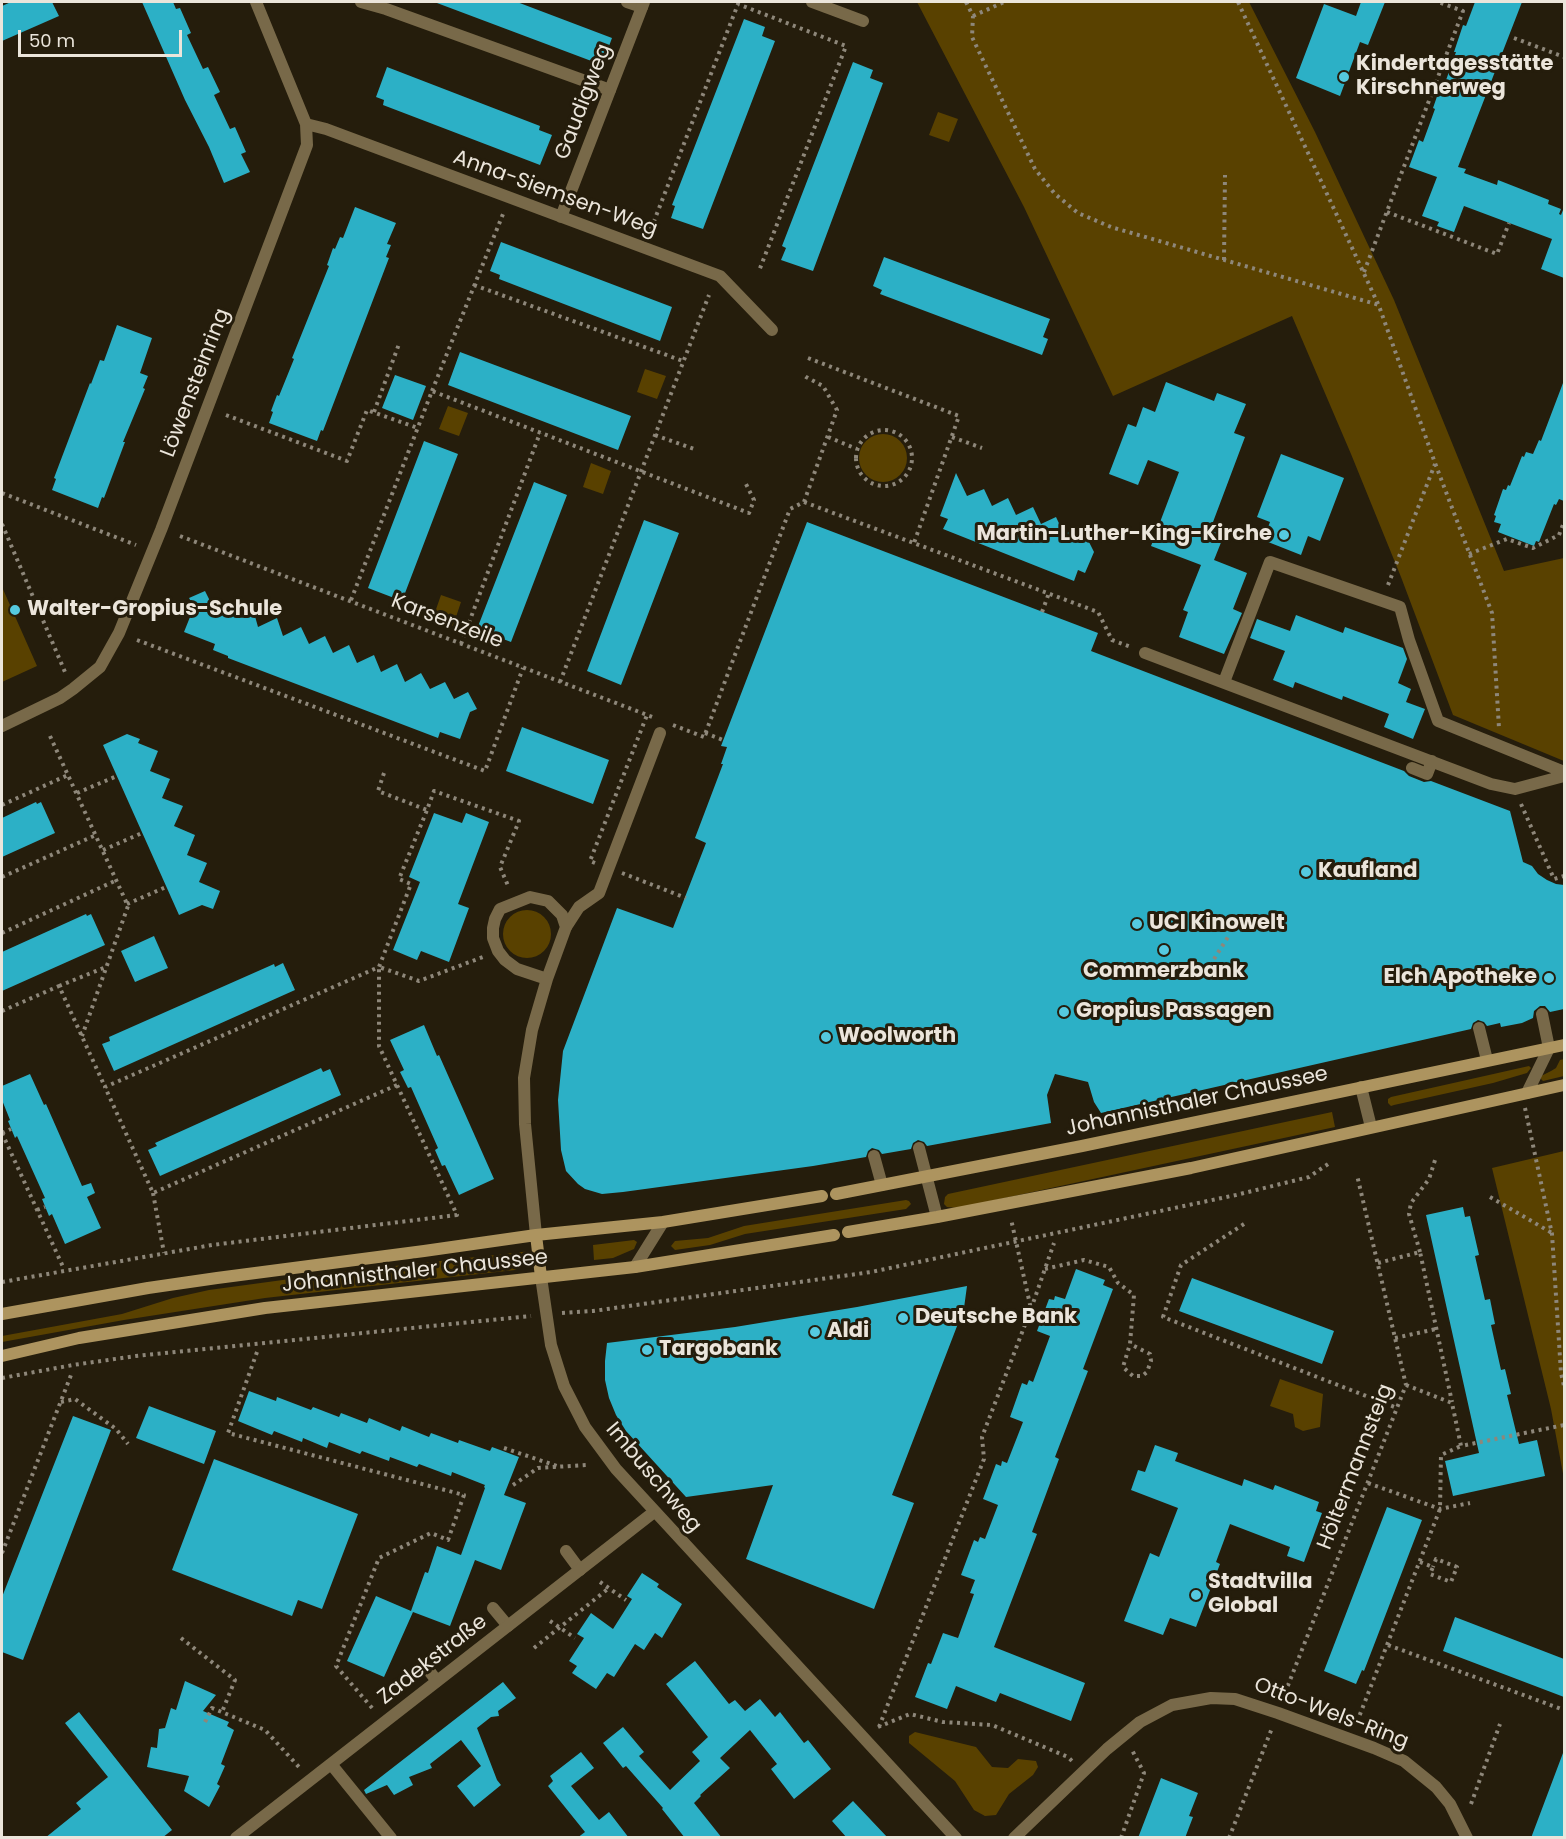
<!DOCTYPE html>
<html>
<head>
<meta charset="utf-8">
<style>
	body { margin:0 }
	#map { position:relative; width:1566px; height:1839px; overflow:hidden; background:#251d0c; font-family:Poppins,sans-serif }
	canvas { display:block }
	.frame { position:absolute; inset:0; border:3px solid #ebe5db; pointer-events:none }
	.scale { position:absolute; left:18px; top:30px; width:164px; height:27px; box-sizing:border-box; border:3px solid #ebe5db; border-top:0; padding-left:8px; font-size:18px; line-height:21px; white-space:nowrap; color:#ebe5db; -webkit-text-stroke:4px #251d0c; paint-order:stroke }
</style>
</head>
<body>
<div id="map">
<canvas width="1566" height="1839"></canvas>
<div class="frame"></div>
<div class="scale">50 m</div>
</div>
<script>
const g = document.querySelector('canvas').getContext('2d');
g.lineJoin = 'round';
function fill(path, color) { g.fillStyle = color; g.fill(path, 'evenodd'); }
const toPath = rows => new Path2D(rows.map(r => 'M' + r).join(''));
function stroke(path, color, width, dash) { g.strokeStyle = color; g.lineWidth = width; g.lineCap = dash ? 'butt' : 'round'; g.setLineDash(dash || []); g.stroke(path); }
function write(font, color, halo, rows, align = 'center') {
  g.font = font + ' Poppins,sans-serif'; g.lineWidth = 6; g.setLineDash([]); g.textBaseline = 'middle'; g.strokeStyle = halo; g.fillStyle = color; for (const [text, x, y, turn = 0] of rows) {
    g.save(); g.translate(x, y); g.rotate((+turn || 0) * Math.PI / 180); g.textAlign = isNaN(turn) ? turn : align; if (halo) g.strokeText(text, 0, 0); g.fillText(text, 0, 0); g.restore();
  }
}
fill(toPath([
	[917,2,1249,2,1315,132,1394,300,1504,571,1564,558,1564,761,1453,715,1401,577,1351,454,1292,316,1113,396,1024,207],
	[938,112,958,119,949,142,929,135],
	[645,369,666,376,657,399,637,392],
	[448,406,468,413,459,436,439,429],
	'859 458a24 24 0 1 1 48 0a24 24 0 1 1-48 0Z',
	[591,463,611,471,603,494,583,487],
	[2,587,37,666,2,682,2,586],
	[441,595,461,602,453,626,433,618],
	'503 934a24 24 0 1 1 48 0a24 24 0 1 1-48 0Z',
	[1564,1059,1564,1076,1543,1081,1541,1079,1541,1076,1551,1071,1556,1068,1560,1060],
	[1529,1066,1531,1068,1527,1073,1493,1083,1394,1105,1391,1106,1388,1103,1388,1099,1391,1097],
	[1332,1112,1335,1127,958,1208,947,1207,944,1204,945,1197,948,1194],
	[1564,1151,1564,1479,1551,1409,1492,1168],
	[906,1200,909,1201,911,1204,906,1209,745,1234,710,1245,675,1250,671,1246,675,1241,708,1238,744,1226],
	[634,1240,637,1242,634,1249,613,1258,594,1260,593,1245],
	[531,1251,532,1257,530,1263,515,1270,265,1298,124,1320,2,1342,2,1336,122,1314,173,1298,209,1290,349,1271],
	[1280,1379,1323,1394,1320,1427,1303,1431,1295,1427,1293,1414,1270,1406],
	[915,1732,976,1747,992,1767,1008,1768,1018,1759,1036,1761,1038,1767,1033,1775,1009,1794,996,1815,985,1816,974,1810,955,1781,909,1743,909,1736]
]), '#594100');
fill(toPath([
	[11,2,52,2,59,16,2,41,2,6],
	[142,2,173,2,176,9,180,8,191,33,187,35,203,69,208,67,220,92,214,95,230,129,235,127,246,152,241,154,250,172,224,183,209,147,185,100],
	[437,2,517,2,612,38,602,65,437,3],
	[1361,2,1385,2,1368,45,1360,42,1340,96,1296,78,1324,4,1356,16],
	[1475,2,1522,2,1458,167,1466,169,1464,173,1497,185,1498,180,1549,200,1548,204,1561,209,1559,214,1561,215,1563,210,1564,210,1564,278,1541,269,1552,239,1464,206,1454,232,1437,226,1439,222,1422,216,1437,177,1409,167,1419,140,1423,142,1435,109,1433,108,1442,82,1445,83,1456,52,1454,52,1463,25,1466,26],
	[744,19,765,27,762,36,775,41,703,229,671,218,675,206,672,205],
	[853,62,873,70,870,78,883,83,813,271,781,260,786,248,782,246],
	[387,67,540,126,539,130,552,135,540,165,383,105,384,100,376,97],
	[355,207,396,223,387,244,391,245,386,257,389,258,323,431,321,430,317,441,269,423,273,412,271,411,277,395,279,396,294,359,292,358,329,266,327,265,333,248,335,249,340,237,343,238],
	[501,242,672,307,660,341,499,279,500,275,490,271],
	[884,257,1050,319,1043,337,1048,339,1042,355,880,294,882,290,873,286],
	[117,325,152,338,140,373,148,376,143,388,145,389,123,442,125,442,104,498,102,497,98,508,52,490,56,479,54,478,90,383,91,384,100,360,104,361],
	[460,352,631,416,618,450,448,385],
	[395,375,426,386,413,420,382,408],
	[1166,382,1214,401,1217,393,1246,404,1234,433,1245,437,1210,530,1224,535,1214,560,1247,573,1233,609,1242,613,1224,654,1179,637,1188,612,1183,610,1201,565,1151,546,1179,472,1148,460,1138,485,1109,474,1128,424,1136,427,1143,407,1155,412],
	[1563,383,1564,384,1564,501,1559,499,1556,505,1554,504,1539,542,1536,541,1534,546,1498,532,1501,524,1494,522,1496,516,1494,515,1503,489,1506,490,1508,485,1510,486,1522,456,1524,457,1526,452,1533,454,1539,440,1541,441],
	[424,441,458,454,402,601,368,588],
	[1281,454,1344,478,1320,541,1308,536,1301,555,1263,540,1270,522,1257,517],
	[956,473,967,496,984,489,992,506,1008,498,1016,515,1033,507,1041,524,1056,517,1064,534,1081,526,1094,552,1085,573,1078,570,1074,581,943,529,948,519,940,516],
	[534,482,567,495,511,642,477,629],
	[644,520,679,533,621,685,587,671],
	[807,522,1098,633,1091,651,1404,771,1409,776,1424,782,1431,781,1510,811,1523,862,1532,866,1538,874,1547,880,1556,884,1564,885,1564,1009,1550,1012,1545,1006,1540,1006,1534,1011,1533,1018,1522,1023,1501,1027,1500,1023,1487,1026,1484,1022,1478,1020,1473,1023,1471,1029,1101,1113,1094,1102,1088,1082,1055,1074,1047,1095,1051,1123,927,1146,924,1142,918,1140,913,1143,911,1149,882,1154,879,1150,872,1148,868,1151,866,1157,813,1166,623,1192,602,1194,585,1189,578,1184,566,1171,561,1150,558,1100,563,1051,617,908,673,928,706,843,695,838,723,764,721,764,727,747,721,746],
	[205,591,213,607,229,600,238,616,253,609,258,627,277,618,283,636,301,627,309,644,325,636,333,653,349,645,357,663,374,655,381,672,397,664,405,682,421,673,430,689,445,682,454,699,468,692,477,709,470,712,460,739,440,732,438,738,228,658,228,656,213,650,215,644,184,632,194,607,189,598],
	[1296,615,1343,633,1345,627,1403,648,1407,659,1398,683,1411,689,1406,702,1425,709,1413,739,1384,727,1389,714,1343,696,1342,700,1295,682,1293,688,1273,680,1285,651,1250,638,1257,619,1290,631],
	[522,727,609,760,593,804,506,771],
	[127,734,140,739,138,743,158,751,150,771,170,779,162,798,183,806,174,826,195,835,187,855,207,863,199,882,220,891,213,909,202,905,179,915,103,745],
	[36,802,37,804,41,802,55,833,2,857,2,818],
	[434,813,462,823,466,813,489,822,458,904,469,908,449,962,421,951,417,960,393,950,420,882,409,877],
	[86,914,87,916,91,914,105,945,2,991,2,952],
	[154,936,168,968,135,982,121,951],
	[283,963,295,990,114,1071,102,1044,110,1041,109,1037,274,964,275,967],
	[424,1025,437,1056,439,1055,494,1179,459,1195,445,1165,442,1166,435,1150,438,1148,411,1087,408,1088,400,1072,404,1070,390,1040],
	[321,1068,323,1072,330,1069,341,1095,160,1176,148,1150,157,1146,155,1143],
	[30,1074,44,1105,46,1104,82,1186,91,1183,95,1193,87,1197,101,1228,65,1244,52,1214,49,1216,42,1199,45,1198,17,1136,15,1138,8,1121,10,1120,2,1100,2,1086],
	[1463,1207,1465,1217,1470,1216,1479,1255,1475,1256,1485,1300,1490,1299,1495,1324,1491,1325,1501,1370,1505,1369,1511,1394,1507,1395,1519,1444,1537,1440,1545,1476,1453,1496,1445,1461,1479,1453,1426,1215],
	[1076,1269,1105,1280,1103,1285,1113,1289,1083,1369,1088,1371,1055,1457,1059,1459,1032,1532,1037,1534,994,1647,1085,1683,1071,1721,1000,1693,996,1702,956,1686,947,1709,915,1697,928,1663,931,1664,943,1633,958,1638,974,1594,970,1593,975,1580,961,1575,974,1540,978,1542,980,1537,985,1539,998,1505,983,1499,996,1464,1001,1466,1002,1461,1007,1463,1023,1422,1010,1417,1022,1383,1027,1385,1029,1380,1033,1382,1050,1336,1037,1331,1049,1299,1054,1300,1055,1296,1065,1299],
	[1192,1278,1334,1331,1322,1364,1179,1311],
	[967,1286,964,1308,892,1495,914,1503,874,1609,746,1559,773,1485,686,1497,626,1431,616,1415,609,1398,605,1380,605,1361,607,1343,735,1327,857,1307],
	[249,1391,276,1401,277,1397,311,1410,313,1407,339,1417,341,1413,367,1423,369,1418,400,1431,402,1426,429,1437,431,1433,458,1443,459,1440,490,1451,492,1447,519,1457,504,1495,526,1503,501,1570,475,1560,450,1626,413,1612,384,1677,347,1661,376,1596,411,1611,425,1572,428,1573,437,1546,461,1555,485,1488,484,1487,485,1485,452,1472,451,1476,419,1464,417,1467,390,1457,389,1461,362,1451,360,1454,329,1442,327,1448,303,1438,302,1442,274,1431,272,1435,238,1421],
	[149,1406,216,1431,204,1464,136,1438],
	[73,1416,111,1430,23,1660,2,1652,2,1597],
	[1155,1445,1178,1453,1175,1461,1242,1486,1244,1479,1273,1490,1275,1485,1319,1502,1316,1511,1322,1513,1304,1562,1287,1556,1290,1547,1230,1524,1216,1562,1220,1564,1196,1627,1170,1618,1163,1635,1124,1621,1150,1553,1159,1557,1178,1508,1131,1490,1138,1470,1145,1472],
	[214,1459,358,1514,322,1609,298,1600,292,1616,172,1570],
	[1387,1507,1422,1520,1364,1671,1362,1670,1356,1684,1324,1671],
	[642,1573,659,1584,657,1587,682,1604,662,1638,655,1633,644,1650,635,1644,614,1677,607,1673,596,1689,572,1673,577,1666,569,1661,584,1638,577,1634,591,1613,613,1629,632,1599,627,1596],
	[1455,1617,1564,1659,1564,1697,1443,1651],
	[695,1661,729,1704,735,1700,745,1711,760,1699,775,1717,780,1712,804,1743,808,1740,831,1769,794,1799,771,1769,777,1764,750,1730,720,1758,730,1768,700,1795,701,1796,694,1803,722,1838,685,1838,662,1809,663,1808,626,1766,623,1768,603,1743,623,1727,644,1752,639,1756,670,1790,700,1761,692,1752,708,1737,666,1684],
	[185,1681,216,1695,203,1711,229,1722,227,1726,234,1730,221,1764,225,1766,217,1784,220,1786,209,1807,184,1791,189,1776,147,1767,151,1747,157,1748,159,1729,165,1728,171,1708,176,1710],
	[503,1682,516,1698,498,1711,499,1716,491,1717,477,1728,497,1780,501,1785,474,1807,457,1786,481,1766,461,1740,430,1764,432,1768,409,1777,413,1785,394,1795,387,1785,366,1794,364,1790],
	[79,1712,172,1830,162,1838,45,1838,81,1809,76,1803,108,1777,65,1723],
	[581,1752,594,1768,571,1786,599,1820,609,1812,629,1838,577,1838,585,1832,548,1786,553,1781,550,1776],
	[1563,1753,1564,1753,1564,1838,1531,1838],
	[1161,1778,1198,1793,1189,1816,1193,1817,1185,1838,1138,1838],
	[853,1801,888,1838,847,1838,832,1821]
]), '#2cb0c6');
stroke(toPath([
	[966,2,973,16,972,37,1035,169,1055,194,1078,213,1111,227,1379,305],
	[1238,2,1379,306,1435,463,1492,613,1499,728],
	[973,16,1004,2],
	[1514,38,1564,57],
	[1387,212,1497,254,1509,223],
	[651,229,738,4,846,46,759,271],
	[1224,260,1225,175],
	[1364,272,1463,11,1438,2],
	[474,285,683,361],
	[808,358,959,416,914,543],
	[432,391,503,214],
	[374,412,399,344],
	[226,415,347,461,367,410,418,428],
	'856 458a28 28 0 1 1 56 0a28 28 0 1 1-56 0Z',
	[655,435,697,450],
	[828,437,857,449],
	[952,437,982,448],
	[2,493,136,545],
	[804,502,1098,612,1112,640,1131,647],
	[2,524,65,672],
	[180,536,655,718],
	[1469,554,1507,539,1533,548,1559,535,1564,522],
	[1388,585,1435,464],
	[351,600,432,391,749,513,754,500,746,484],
	[1042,612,1049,593],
	[137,640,485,771,523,668],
	[461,644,540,433],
	[560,682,709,295],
	[673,725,704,737,790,509,804,502,837,410,823,386,806,377,802,374],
	[705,733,723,740],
	[50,736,128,906,82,1036],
	[384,773,378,791,427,810,434,791,519,821,500,867,509,888],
	[77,793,117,776],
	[1521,804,1554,879,1564,876],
	[2,805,68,775],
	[103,850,142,833],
	[595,863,590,861,647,715],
	[622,873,686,898],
	[2,877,96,835],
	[127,904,166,887],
	[2,933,117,880],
	[1214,959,1228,937],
	[59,986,106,967],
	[2,1011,59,986,105,1087],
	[397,1085,153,1193,105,1087,379,967,411,884,399,879,427,810],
	[1525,1108,1552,1234,1561,1373,1564,1386],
	[2,1133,64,1269],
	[2,1133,11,1129],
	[153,1193,164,1253],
	[1490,1197,1552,1233],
	[37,1210,45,1207],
	[1244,1224,1181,1265,1163,1317,1397,1408],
	[1420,1252,1409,1214,1411,1203,1429,1179,1436,1157],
	[1378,1263,1420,1252,1452,1402],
	[1045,1269,1084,1260,1109,1267,1118,1283,1134,1295,1130,1344,1123,1367,1133,1376,1142,1376,1147,1372,1151,1361,1150,1354,1130,1344],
	[2,1282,212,1245,457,1215,379,1046,379,967,419,981,483,957],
	[1031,1309,1054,1243],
	[562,1313,593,1311,871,1272,1236,1195,1309,1177,1331,1162],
	[1395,1338,1436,1329],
	[257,1352,228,1433,464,1495,448,1540,431,1533,379,1558,336,1666,373,1709],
	[2,1378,73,1365,136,1356,531,1316],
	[1406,1385,1452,1403,1461,1446,1564,1425],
	[61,1402,75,1399,116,1429,128,1444],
	[504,1448,557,1466],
	[1368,1483,1440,1509,1470,1503],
	[513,1485,538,1468,586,1465],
	[2,1553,71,1375],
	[1420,1562,1433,1567,1430,1574,1451,1582,1457,1567,1436,1559,1433,1567],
	[600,1582,626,1600],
	[550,1621,575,1638],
	[181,1638,235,1680,222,1712],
	[1388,1645,1564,1710],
	[534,1648,609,1588],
	[1285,1693,1406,1385,1357,1175],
	[205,1722,212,1708,265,1730,299,1767],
	[1357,1722,1440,1509,1441,1455,1461,1446],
	[878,1727,910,1714,943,1722,992,1725,1068,1757,1072,1761],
	[879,1727,984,1459,982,1437,1031,1309,1011,1219],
	[1471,1804,1500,1724],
	[1121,1838,1144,1773,1132,1750],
	[1229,1838,1272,1728]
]), '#8e877a', 4, [3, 4.5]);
stroke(toPath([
	[361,2,386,9,610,90],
	[627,2,642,7],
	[812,2,863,21],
	[1145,653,1491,784,1515,789,1564,776],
	[1224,682,1270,562,1400,607,1409,640,1438,721,1564,772],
	[1412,768,1427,774,1432,761],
	[566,927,579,907,599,893,660,733],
	[1479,1028,1487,1060],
	[1361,1087,1371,1127],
	[1527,1093,1549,1048,1542,1014],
	[919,1148,937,1217],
	[874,1156,882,1185],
	[635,1267,663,1222],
	[566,1551,580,1570],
	[493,1608,508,1626],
	[423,1663,437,1681]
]), '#786949', 12);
stroke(toPath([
	[306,124,326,129,720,276,772,330],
	[561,217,644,2],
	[2,726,60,698,73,689,100,667,119,633,161,530,307,145,306,124,256,2],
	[536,1235,525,1124,524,1078,532,1030,547,979,566,927,562,915,548,901,530,897,500,909,495,919,493,928,493,938,498,951,505,960,517,969,547,979],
	[541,1277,551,1345,564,1386,585,1427,616,1469,956,1838],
	[331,1764,391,1838],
	[236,1838,654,1512],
	[1014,1838,1107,1749,1140,1722,1172,1705,1211,1698,1235,1699,1278,1713,1374,1748,1404,1761,1436,1787,1450,1804,1467,1838]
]), '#786949', 12);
stroke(toPath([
	[836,1194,1082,1146,1564,1045],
	[848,1232,937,1217,1191,1168,1564,1085],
	[536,1235,541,1277],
	[2,1314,148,1288,217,1278,424,1251,536,1235,663,1222,822,1196],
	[2,1356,79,1338,265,1308,635,1267,834,1235]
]), '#ad945f', 12);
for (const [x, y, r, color] of [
	[1344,77,6,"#55cae0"],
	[1284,535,6,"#55cae0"],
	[15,610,6,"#55cae0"],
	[1306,872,6,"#55cae0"],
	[1137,924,6,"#55cae0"],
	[1164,950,6,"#55cae0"],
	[1549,978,6,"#55cae0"],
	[1064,1012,6,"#55cae0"],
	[826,1037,6,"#55cae0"],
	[903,1318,6,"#55cae0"],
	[815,1332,6,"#55cae0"],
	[647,1350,6,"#55cae0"],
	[1196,1595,6,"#55cae0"]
]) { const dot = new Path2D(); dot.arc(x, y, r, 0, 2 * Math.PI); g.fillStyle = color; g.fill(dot); stroke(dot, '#251d0c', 2); }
write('bold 21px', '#ebe5db', '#251d0c', [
	["Kindertagesstätte",1356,65],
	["Kirschnerweg",1356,89],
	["Martin-Luther-King-Kirche",1272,535,"right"],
	["Walter-Gropius-Schule",27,610],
	["Kaufland",1318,872],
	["UCI Kinowelt",1149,924],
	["Commerzbank",1164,972,"center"],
	["Elch Apotheke",1537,978,"right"],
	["Gropius Passagen",1076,1012],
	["Woolworth",838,1037],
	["Deutsche Bank",915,1318],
	["Aldi",827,1332],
	["Targobank",659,1350],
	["Stadtvilla",1208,1583],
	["Global",1208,1607]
], 'left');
write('21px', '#ebe5db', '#251d0c', [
	["Gaudigweg",584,102,-69],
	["Anna-Siemsen-Weg",555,194,20],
	["Löwensteinring",196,383,-69],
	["Karsenzeile",447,622,21],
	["Johannisthaler Chaussee",1197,1102,-12],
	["Johannisthaler Chaussee",415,1272,-6],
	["Höltermannsteig",1356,1467,-69],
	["Imbuschweg",653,1478,50],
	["Zadekstraße",433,1660,-38],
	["Otto-Wels-Ring",1331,1714,21]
]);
</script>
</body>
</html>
